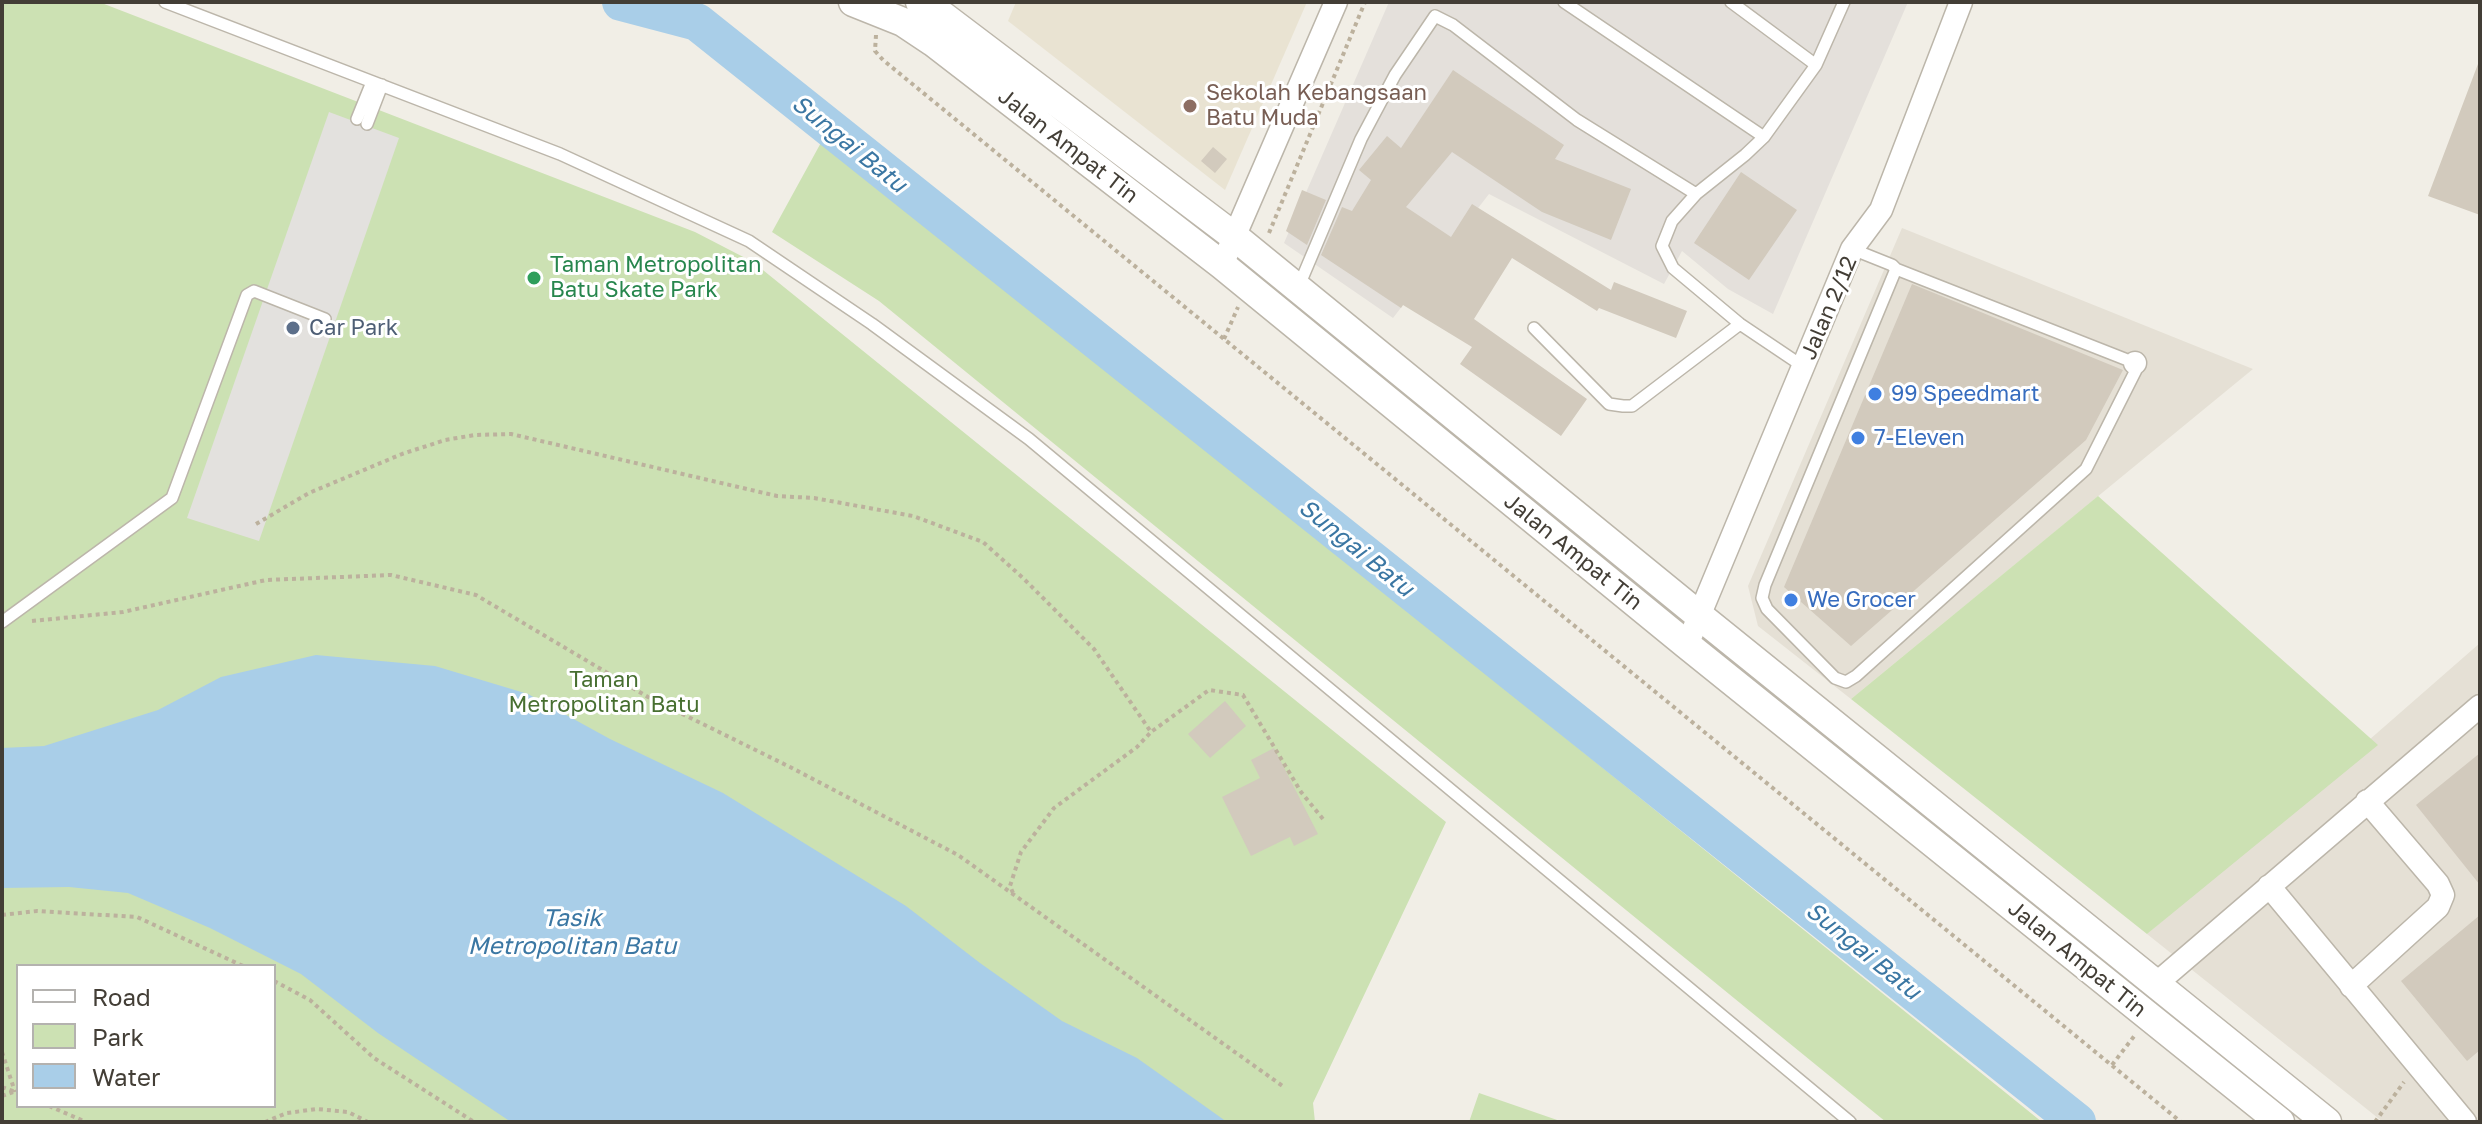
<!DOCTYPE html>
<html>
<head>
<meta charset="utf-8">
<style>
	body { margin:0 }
	#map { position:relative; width:2482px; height:1124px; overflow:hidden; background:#f1eee6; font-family:"Golos Text",sans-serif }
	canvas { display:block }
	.frame { position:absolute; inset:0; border:4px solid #433e36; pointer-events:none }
	.legend { position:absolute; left:16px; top:964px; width:260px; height:144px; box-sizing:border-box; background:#fff; border:2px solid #b4b2af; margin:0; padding:10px 14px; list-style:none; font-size:24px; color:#433e36 }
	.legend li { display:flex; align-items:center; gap:16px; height:40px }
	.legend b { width:40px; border:2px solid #b4b2af }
</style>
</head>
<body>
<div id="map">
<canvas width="2482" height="1124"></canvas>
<div class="frame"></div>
<ul class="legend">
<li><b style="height:10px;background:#fff"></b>Road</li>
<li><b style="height:22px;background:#cce1b3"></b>Park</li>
<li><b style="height:22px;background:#a9cee8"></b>Water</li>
</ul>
</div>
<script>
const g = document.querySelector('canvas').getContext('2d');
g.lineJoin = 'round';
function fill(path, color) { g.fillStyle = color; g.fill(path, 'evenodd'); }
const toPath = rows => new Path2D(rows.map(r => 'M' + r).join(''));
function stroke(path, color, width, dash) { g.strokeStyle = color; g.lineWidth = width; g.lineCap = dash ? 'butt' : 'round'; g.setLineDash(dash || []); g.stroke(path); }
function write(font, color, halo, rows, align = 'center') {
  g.font = font + ' "Golos Text",sans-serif'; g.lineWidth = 6; g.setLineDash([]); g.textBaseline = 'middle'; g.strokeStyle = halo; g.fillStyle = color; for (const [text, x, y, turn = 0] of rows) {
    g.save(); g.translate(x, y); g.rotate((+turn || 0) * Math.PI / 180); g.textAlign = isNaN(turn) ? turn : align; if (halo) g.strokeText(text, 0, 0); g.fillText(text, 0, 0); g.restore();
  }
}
fill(toPath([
	[1902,228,2253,369,1851,699,1758,626,1748,586],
	[2480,643,2480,1122,2383,1122,2147,934]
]), '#e5e0d5');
fill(toPath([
	[1389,2,1908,2,1773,314,1728,289,1682,251,1664,284,1489,194,1393,318,1284,243]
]), '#e4e0db');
fill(toPath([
	[1016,2,1307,2,1225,190,1008,21]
]), '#e9e3d2');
fill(toPath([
	[2,2,99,2,695,232,753,262,1446,822,1313,1103,1315,1122,2,1122],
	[18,966,274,966,274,1106,18,1106],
	[823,139,2042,1122,1886,1122,879,301,772,232],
	[2098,496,2378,745,2147,934,1851,699],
	[1479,1093,1563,1122,1469,1122]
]), '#cce1b3');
fill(toPath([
	[329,112,399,138,259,541,187,518]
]), '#e3e1de');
fill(toPath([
	[316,655,435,666,528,694,610,739,723,793,906,906,980,963,1062,1021,1137,1058,1227,1122,511,1122,378,1033,301,974,210,928,128,893,69,887,2,888,2,748,44,746,158,710,221,677]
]), '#a9cee8');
stroke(toPath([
	[621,2,697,22,2077,1122]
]), '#a9cee8', 38);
fill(toPath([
	[2478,64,2480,65,2480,215,2428,196],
	[1453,70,1564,145,1555,159,1631,189,1611,240,1542,212,1452,152,1406,207,1451,237,1472,204,1611,290,1614,282,1687,311,1676,338,1599,308,1597,311,1512,258,1474,319,1587,399,1561,436,1460,364,1472,347,1403,305,1401,308,1321,255,1342,207,1352,211,1371,180,1359,170,1387,136,1401,148],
	[1213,147,1227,159,1215,173,1201,161],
	[1741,172,1797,210,1749,280,1694,243],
	[1302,190,1326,200,1307,245,1286,231],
	[1912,284,2123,370,2086,440,1851,646,1784,587],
	[1225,701,1246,726,1210,758,1188,734],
	[1274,748,1318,834,1294,846,1290,837,1251,856,1222,797,1260,778,1251,760],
	[2480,753,2480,885,2416,805],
	[2480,915,2480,1050,2467,1061,2401,981]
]), '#d2cabd');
const service = toPath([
	[165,2,560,154,749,241,872,324,1029,439,1850,1122],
	[1564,2,1764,137],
	[1731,2,1816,65,1764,137,1745,155,1696,194,1672,221,1662,246,1673,268,1740,324,1804,367],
	[1816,65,1844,2],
	[357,119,372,82],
	[367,124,382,85],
	[1852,249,1892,265,1896,269],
	[1298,288,1361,139,1395,75,1435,16,1453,25,1577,120,1696,194],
	[1534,328,1609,404,1623,406,1632,406,1740,324],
	'2129.5 363a5.5 5.5 0 1 1 11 0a5.5 5.5 0 1 1-11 0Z',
	[2130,361,1896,269,1765,585,1762,598,1767,609,1835,678,1846,682,1856,676,2086,469,2137,368],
	[2,622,172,498,247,295,254,291,325,319]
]);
const minor = toPath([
	[1222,265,1336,2],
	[1687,645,1852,249,1881,210,1961,2],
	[2269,886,2465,1122],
	[2157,983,2480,706],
	[2351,986,2438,907,2443,895,2438,884,2367,801]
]);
const tertiary = toPath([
	[853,2,903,22,933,42,1222,265,1687,645,2280,1122],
	[920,2,943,16,1235,237,1701,617,2327,1122]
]);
stroke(service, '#bcb6aa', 14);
stroke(minor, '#bcb6aa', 25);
stroke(tertiary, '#bcb6aa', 31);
stroke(toPath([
	[876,35,875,51,883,60,2181,1122],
	[1269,233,1365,2],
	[1224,339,1238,307],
	[256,524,309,493,402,454,445,440,475,435,511,434,777,496,814,498,913,516,983,542,1023,578,1094,649,1151,732,1209,690,1243,695,1301,792,1323,819],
	[32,621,123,612,266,580,391,575,476,595,648,697,790,767,958,855,1284,1087],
	[1013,893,1010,886,1021,852,1054,808,1137,747,1151,732],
	[2,915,37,911,137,917,243,966],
	[274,981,310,1000,374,1058,474,1122],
	[2,1052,15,1092],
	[2112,1065,2135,1035],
	[2,1087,18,1093],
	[2,1096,13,1092],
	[49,1106,86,1122],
	[265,1122,287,1113,317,1109,348,1112,368,1122],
	[317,1122,321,1122],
	[2375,1122,2404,1082]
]), '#bcb19d', 4, [4, 4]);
stroke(service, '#fff', 11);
stroke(minor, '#fff', 22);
stroke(tertiary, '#fff', 28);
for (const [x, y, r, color] of [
	[1190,106,8,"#8d6e63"],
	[534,278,8,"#2e9e5b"],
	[293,328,8,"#5c6f8a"],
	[1875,394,8,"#3f7fe0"],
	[1858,438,8,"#3f7fe0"],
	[1791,600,8,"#3f7fe0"]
]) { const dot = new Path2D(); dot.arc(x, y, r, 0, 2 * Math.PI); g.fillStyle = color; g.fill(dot); stroke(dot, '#fff', 3); }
write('22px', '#785e54', '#fff', [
	["Sekolah Kebangsaan",1206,93],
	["Batu Muda",1206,118]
], 'left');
write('22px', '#433e36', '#fff', [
	["Jalan Ampat Tin",1068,146,38],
	["Jalan 2/12",1829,308,-67],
	["Jalan Ampat Tin",1573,552,39],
	["Jalan Ampat Tin",2077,959,39]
]);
write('22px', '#27864d', '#fff', [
	["Taman Metropolitan",550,265],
	["Batu Skate Park",550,290]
], 'left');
write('22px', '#4e5e75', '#fff', [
	["Car Park",309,328]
], 'left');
write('22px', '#366cbe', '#fff', [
	["99 Speedmart",1891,394],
	["7-Eleven",1874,438],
	["We Grocer",1807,600]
], 'left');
write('22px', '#476f30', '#fff', [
	["Taman",604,680],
	["Metropolitan Batu",604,705]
]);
write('italic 24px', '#3b77a3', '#fff', [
	["Sungai Batu",849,144,39],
	["Sungai Batu",1356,548,39],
	["Tasik",572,918],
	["Metropolitan Batu",572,946],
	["Sungai Batu",1863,951,39]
]);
</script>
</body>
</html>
